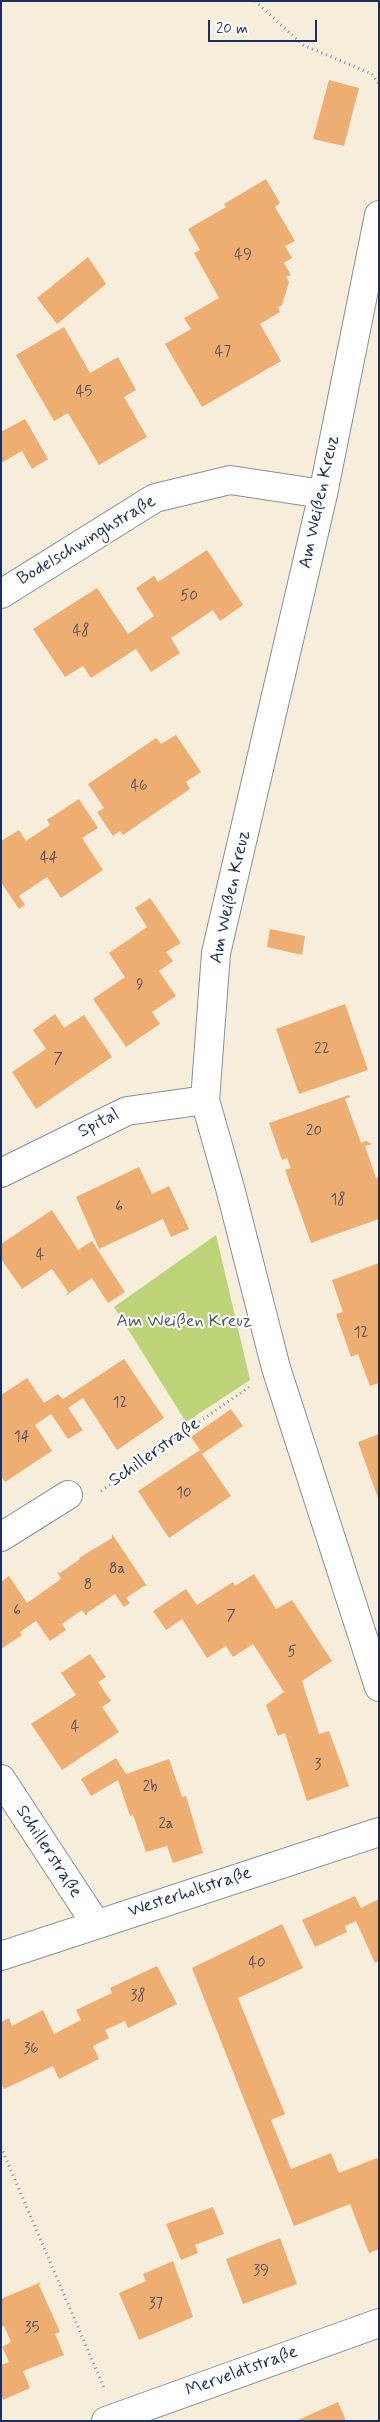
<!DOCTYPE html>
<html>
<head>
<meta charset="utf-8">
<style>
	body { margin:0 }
	#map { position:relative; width:380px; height:2422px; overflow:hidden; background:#f6eddb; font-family:Mynerve,sans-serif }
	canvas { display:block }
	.frame { position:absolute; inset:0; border:2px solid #1b2f5e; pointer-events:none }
	.scale { position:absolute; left:208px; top:20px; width:109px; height:22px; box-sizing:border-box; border:2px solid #1b2f5e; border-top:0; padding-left:6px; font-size:15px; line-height:18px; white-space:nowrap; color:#1b2f5e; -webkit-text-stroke:4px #fff; paint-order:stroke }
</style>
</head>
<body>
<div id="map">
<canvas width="380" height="2422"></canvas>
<div class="frame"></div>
<div class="scale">20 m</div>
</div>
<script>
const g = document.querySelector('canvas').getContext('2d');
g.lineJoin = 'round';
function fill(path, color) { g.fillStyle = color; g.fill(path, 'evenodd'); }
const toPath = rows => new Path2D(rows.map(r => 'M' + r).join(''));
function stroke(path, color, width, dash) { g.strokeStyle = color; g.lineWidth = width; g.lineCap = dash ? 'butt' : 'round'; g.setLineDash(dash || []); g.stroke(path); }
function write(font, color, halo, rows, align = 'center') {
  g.font = font + ' Mynerve,sans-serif'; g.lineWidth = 4; g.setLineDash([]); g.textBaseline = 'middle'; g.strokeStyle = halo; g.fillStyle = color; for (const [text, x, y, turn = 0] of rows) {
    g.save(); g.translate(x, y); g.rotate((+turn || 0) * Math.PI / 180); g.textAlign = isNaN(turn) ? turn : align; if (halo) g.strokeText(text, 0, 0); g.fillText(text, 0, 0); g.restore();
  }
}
fill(toPath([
	[216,1235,250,1380,186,1422,114,1307]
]), '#bcd378');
fill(toPath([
	[329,80,359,88,344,146,313,139],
	[266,179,280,203,275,207,295,241,285,246,292,258,284,263,291,275,286,277,289,282,282,305,278,307,280,312,260,324,281,361,202,407,165,344,191,329,184,318,219,298,194,253,200,250,188,229,226,207,224,204],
	[88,257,106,284,57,324,37,298],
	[64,327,90,373,118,357,136,390,124,397,147,437,99,465,68,413,54,421,16,355],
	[25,419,48,459,32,469,22,451,1,463,1,432],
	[207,550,243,605,220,621,213,610,171,638,180,653,151,672,136,649,91,678,83,666,65,677,33,629,97,588,128,634,154,616,136,588,154,576,158,582],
	[176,735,201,772,186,782,190,789,123,835,120,831,113,836,97,812,104,808,88,784,156,738,161,744],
	[79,799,98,828,82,838,103,870,61,898,47,877,19,896,25,905,19,909,1,882,1,841,19,830,26,841,50,825,47,820],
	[150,898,181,943,166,952,173,961,159,971,176,996,152,1012,160,1024,126,1047,93,999,125,977,109,953,147,927,135,908],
	[270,929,305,936,302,955,267,947],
	[345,1004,368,1070,299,1094,276,1029],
	[55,1014,64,1028,84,1015,112,1057,36,1109,12,1072,46,1049,33,1030],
	[349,1095,350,1097,345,1099,361,1143,366,1141,372,1144,365,1146,376,1178,379,1177,379,1219,311,1243,285,1170,291,1168,287,1158,282,1160,269,1123],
	[139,1167,152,1194,169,1186,189,1229,171,1237,163,1219,99,1249,76,1197],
	[52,1210,78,1250,92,1241,125,1292,108,1303,92,1278,65,1296,68,1292,52,1269,22,1289,1,1259,1,1244],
	[379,1263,379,1383,370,1386,358,1354,351,1357,336,1314,343,1312,332,1280],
	[124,1359,164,1418,117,1450,83,1398,68,1408,83,1430,68,1439,51,1414,35,1425,52,1451,5,1482,1,1476,1,1395,27,1378,44,1403,58,1394,63,1399],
	[231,1409,243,1426,202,1454,231,1496,169,1538,138,1491,200,1450,191,1437],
	[379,1434,379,1498,378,1498,358,1442],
	[112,1534,147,1586,144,1586,126,1598,130,1603,124,1607,115,1594,87,1613,86,1616,82,1610,62,1624,66,1630,50,1641,36,1621,20,1632,22,1635,1,1649,1,1582,9,1576,27,1603,61,1579,57,1572,60,1573,80,1559,79,1558,112,1538],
	[254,1574,276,1609,292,1600,332,1661,302,1681,319,1734,329,1731,349,1786,307,1801,285,1733,278,1736,266,1705,284,1692,253,1644,233,1657,226,1646,207,1658,182,1619,166,1630,153,1611,186,1589,197,1605,233,1582,235,1586],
	[90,1654,106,1677,98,1682,111,1701,102,1707,119,1732,62,1770,31,1724,76,1695,61,1673],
	[116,1758,126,1774,169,1759,182,1797,186,1796,203,1853,173,1863,167,1846,146,1852,133,1815,130,1816,118,1780,91,1796,81,1779],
	[355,1896,361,1908,379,1899,379,1961,375,1963,356,1921,345,1926,347,1932,315,1947,302,1920],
	[282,1924,303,1968,238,1998,285,2114,271,2120,291,2169,331,2153,339,2173,377,2158,379,2163,379,2249,369,2253,350,2204,294,2226,192,1968],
	[157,1966,177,2004,128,2028,125,2021,105,2030,109,2038,93,2046,99,2059,59,2079,53,2066,4,2089,1,2084,1,2022,9,2018,12,2026,43,2010,54,2034,81,2020,76,2010,112,1993,110,1988],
	[213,2207,224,2234,195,2245,198,2253,181,2260,166,2224],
	[280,2238,297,2284,243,2304,226,2259],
	[173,2261,193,2317,139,2340,119,2293,146,2281,143,2274],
	[41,2282,39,2285,60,2332,55,2334,64,2355,23,2371,30,2388,3,2400,1,2395,1,2365,9,2362,2,2347,11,2342,4,2326,1,2327,1,2299],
	[338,2402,346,2421,296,2421]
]), '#eead71');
const street = toPath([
	[379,215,323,494,216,953,205,1100,230,1188,276,1368,379,1687],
	[1,594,155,498,230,480,323,494],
	[1,1173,127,1111,205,1100],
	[1,1537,68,1495],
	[1,1779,96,1924],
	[1,1956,379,1832],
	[106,2421,379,2323]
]);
stroke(street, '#888e9c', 30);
stroke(toPath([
	[255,1,303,45,372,74,379,84],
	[101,1491,249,1387],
	[1,2147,104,2388]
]), '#888e9c', 3, [1, 4]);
stroke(street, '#fff', 28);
write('15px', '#504e63', null, [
	["49",243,256],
	["47",223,353],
	["45",84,393],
	["50",189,597],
	["48",81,632],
	["46",139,787],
	["44",49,859],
	["9",140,986],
	["22",322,1050],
	["7",58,1060],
	["20",314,1132],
	["18",338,1201],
	["6",119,1208],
	["4",40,1256],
	["12",361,1334],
	["12",120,1404],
	["14",22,1438],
	["10",184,1494],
	["8a",117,1570],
	["8",88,1586],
	["6",17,1612],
	["7",231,1617],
	["5",292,1653],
	["4",75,1728],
	["3",318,1766],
	["2b",150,1788],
	["2a",166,1825],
	["40",257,1964],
	["38",138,1997],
	["36",31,2050],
	["39",261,2272],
	["37",156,2305],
	["35",32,2329]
]);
write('18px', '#1b2f5e', '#fff', [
	["Am Weißen Kreuz",320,502,-78],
	["Bodelschwinghstraße",87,541,-31],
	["Am Weißen Kreuz",231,897,-78],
	["Spital",99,1124,-27],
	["Schillerstraße",155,1453,-35],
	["Schillerstraße",48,1852,57],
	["Westerholtstraße",190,1893,-18],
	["Merveldtstraße",242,2372,-20]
]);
write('18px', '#4b6066', '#fff', [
	["Am Weißen Kreuz",184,1322]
]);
</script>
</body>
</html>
